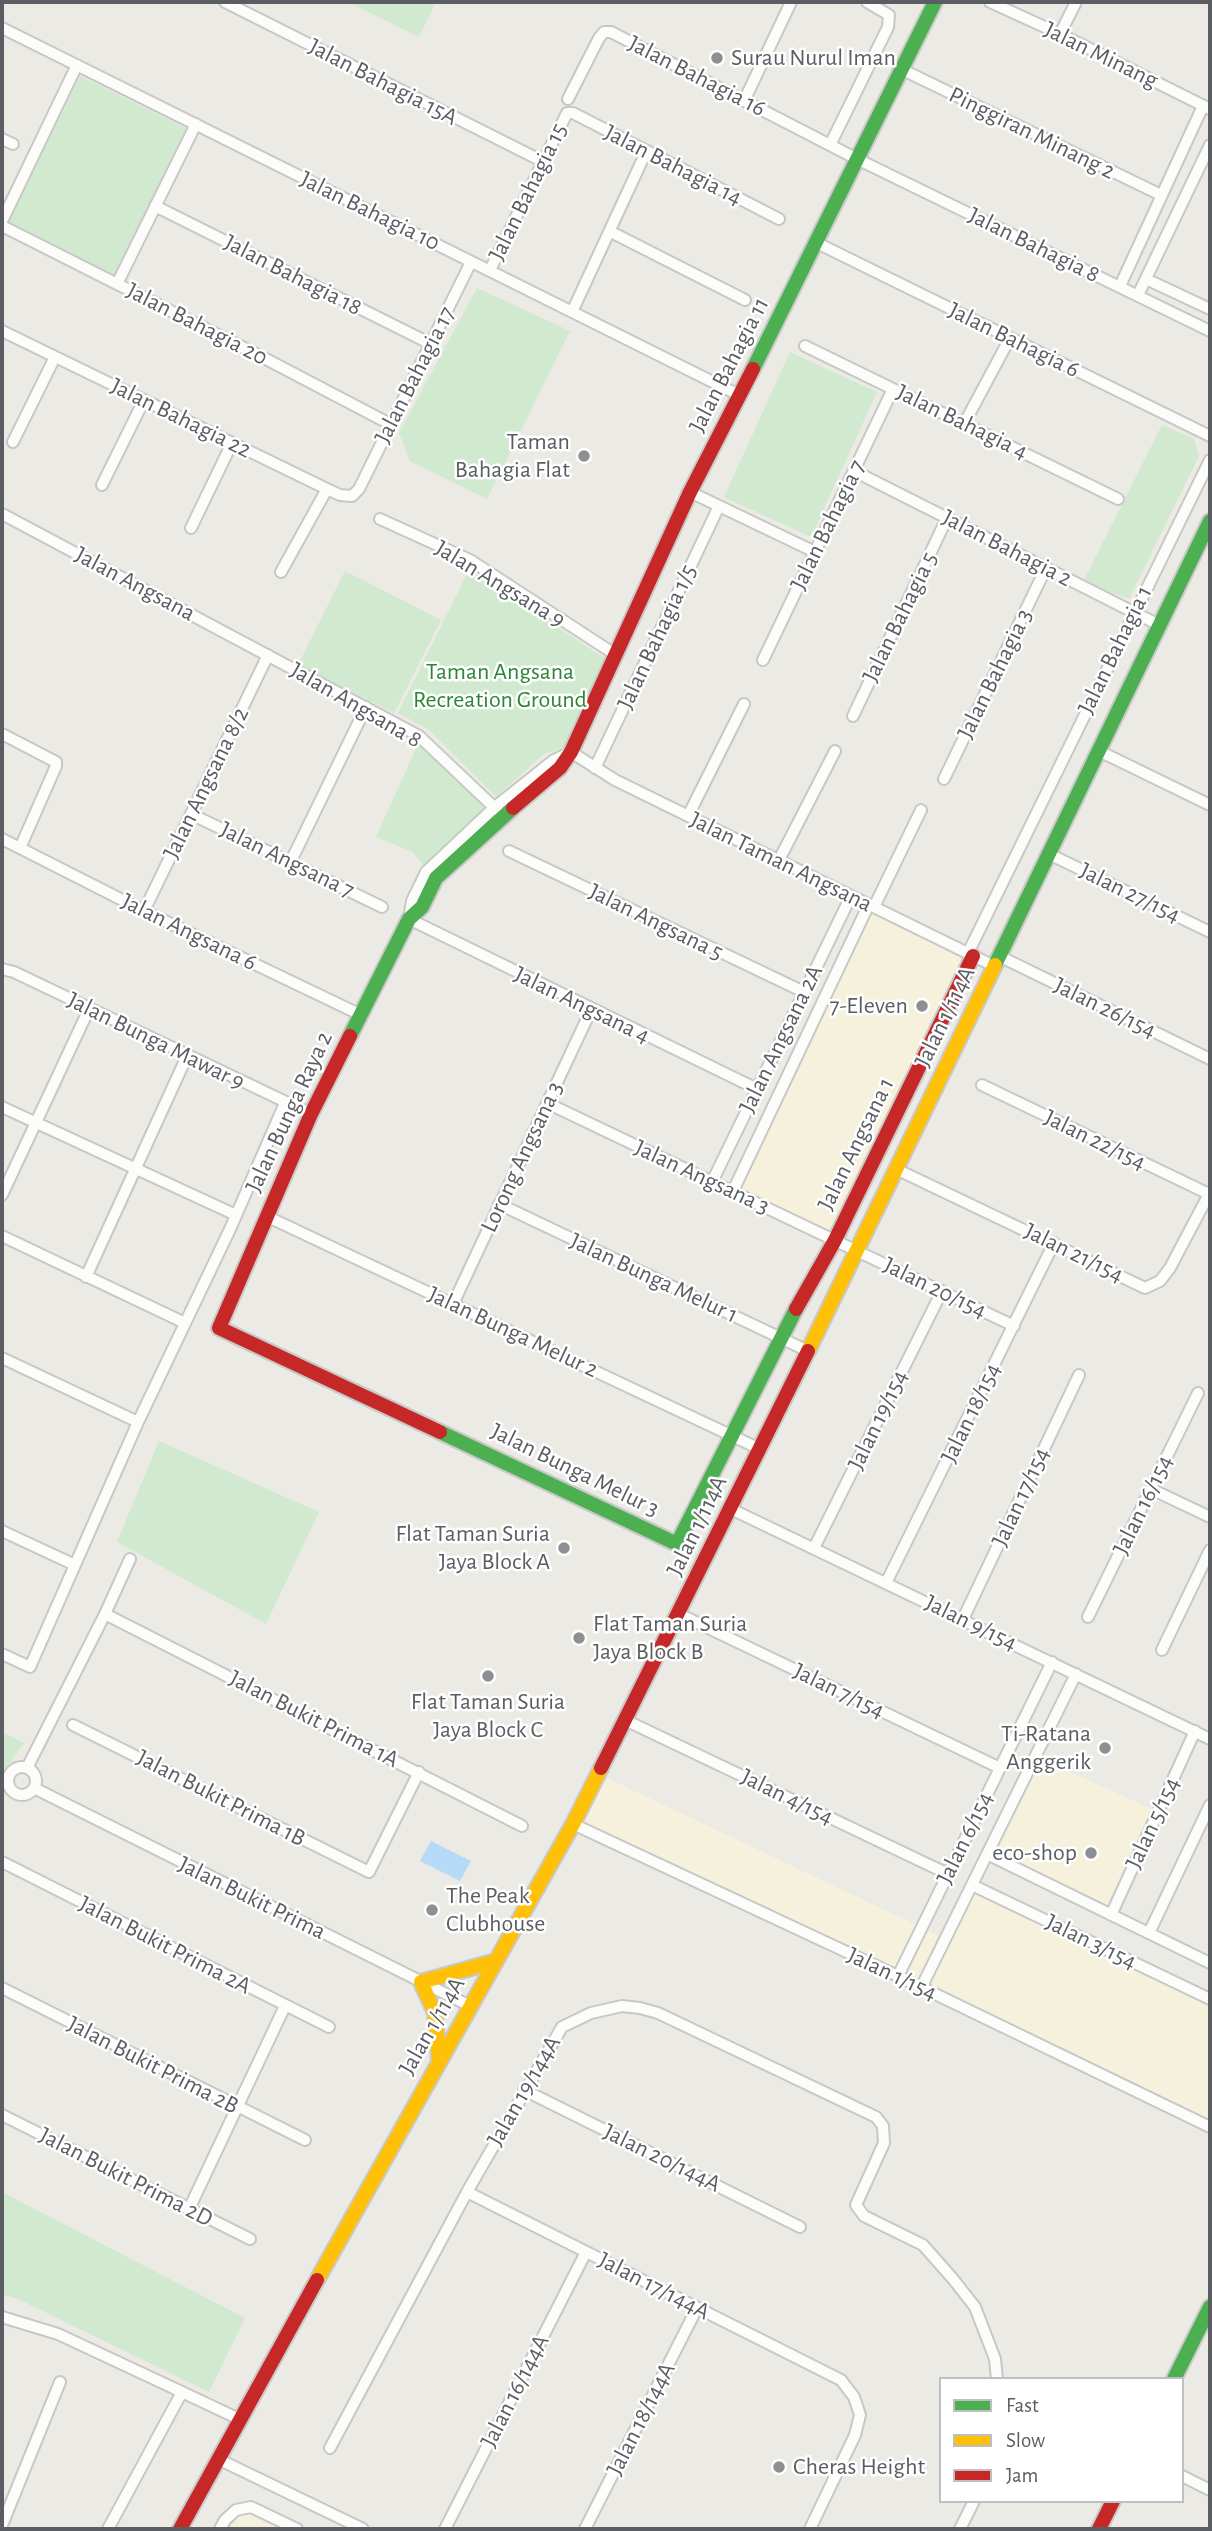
<!DOCTYPE html>
<html>
<head>
<meta charset="utf-8">
<style>
	body { margin:0 }
	#map { position:relative; width:1212px; height:2531px; overflow:hidden; background:#ebeae4; font-family:"Alegreya Sans",sans-serif }
	canvas { display:block }
	.frame { position:absolute; inset:0; border:4px solid #5a5e63; pointer-events:none }
	.legend { position:absolute; left:939px; top:2377px; width:245px; height:126px; box-sizing:border-box; background:#fff; border:2px solid #bdbfc1; margin:0; padding:9px 12px; list-style:none; font-size:21px; color:#5a5e63 }
	.legend li { display:flex; align-items:center; gap:14px; height:35px }
	.legend b { width:35px; border:2px solid #bdbfc1 }
</style>
</head>
<body>
<div id="map">
<canvas width="1212" height="2531"></canvas>
<div class="frame"></div>
<ul class="legend">
<li><b style="height:9px;background:#4caf50"></b>Fast</li>
<li><b style="height:9px;background:#ffc107"></b>Slow</li>
<li><b style="height:9px;background:#c62828"></b>Jam</li>
</ul>
</div>
<script>
const g = document.querySelector('canvas').getContext('2d');
g.lineJoin = 'round';
function fill(path, color) { g.fillStyle = color; g.fill(path, 'evenodd'); }
const toPath = rows => new Path2D(rows.map(r => 'M' + r).join(''));
function stroke(path, color, width, dash) { g.strokeStyle = color; g.lineWidth = width; g.lineCap = dash ? 'butt' : 'round'; g.setLineDash(dash || []); g.stroke(path); }
function write(font, color, halo, rows, align = 'center') {
  g.font = font + ' "Alegreya Sans",sans-serif'; g.lineWidth = 5; g.setLineDash([]); g.textBaseline = 'middle'; g.strokeStyle = halo; g.fillStyle = color; for (const [text, x, y, turn = 0] of rows) {
    g.save(); g.translate(x, y); g.rotate((+turn || 0) * Math.PI / 180); g.textAlign = isNaN(turn) ? turn : align; if (halo) g.strokeText(text, 0, 0); g.fillText(text, 0, 0); g.restore();
  }
}
fill(toPath([
	[871,911,967,957,833,1233,739,1189],
	[1039,1758,1154,1810,1108,1908,993,1852],
	[605,1777,950,1941,975,1888,1210,2004,1210,2116,1208,2121,582,1823],
	[250,2513,284,2529,230,2529,237,2515]
]), '#f6f1dc');
fill(toPath([
	[348,2,436,2,419,37],
	[80,76,188,129,113,281,7,226],
	[477,288,570,331,487,499,410,461,399,433],
	[790,352,877,392,811,537,724,497],
	[1162,425,1194,439,1199,456,1129,599,1083,582],
	[469,570,609,661,568,746,544,754,496,797,428,729,398,713],
	[345,571,441,620,394,713,298,665],
	[418,744,487,808,425,868,413,852,376,837],
	[159,1441,319,1512,266,1624,117,1542],
	[2,1732,24,1743,2,1773],
	[2,2192,245,2318,209,2392,18,2299,2,2294]
]), '#d1e9cf');
fill(toPath([
	[431,1841,471,1861,460,1881,420,1861]
]), '#b6daf7');
const street = toPath([
	[225,2,542,161],
	[990,2,1060,34,1210,109],
	[2,28,739,395],
	[1060,34,1076,2],
	[903,70,1161,195],
	[568,99,599,38,604,32,611,32,857,159,1210,331],
	[744,101,791,2],
	[2,139,13,144],
	[830,145,888,27,889,15,867,2],
	[155,206,431,344],
	[2,221,77,65],
	[2,226,264,358,390,424],
	[611,232,745,300],
	[817,243,1210,436],
	[490,270,567,113,573,113,779,219],
	[1146,279,1210,309],
	[117,284,196,124],
	[1120,286,1203,106],
	[1138,295,1210,145],
	[572,312,646,152],
	[2,331,327,489,340,495,352,496,359,489,471,262],
	[805,346,1118,499],
	[964,424,1010,338],
	[13,442,55,357],
	[854,471,1159,625],
	[102,485,144,400],
	[690,492,815,552],
	[2,514,419,736,498,811],
	[380,519,470,560,616,655],
	[191,528,232,443],
	[281,572,327,489],
	[763,660,893,389],
	[853,716,947,518],
	[2,734,56,762,56,766,20,848],
	[1099,751,1210,805],
	[595,768,719,506],
	[944,779,1046,568],
	[191,814,382,907],
	[688,816,744,704],
	[2,839,144,911,359,1014],
	[509,851,804,992],
	[1049,854,1210,932],
	[779,860,835,751],
	[291,861,366,707],
	[874,907,921,810],
	[144,911,268,655],
	[968,953,1210,460],
	[999,956,1210,1059],
	[2,969,14,972,311,1114],
	[982,1085,1209,1194],
	[757,1089,409,919,412,901,426,872,495,807,554,760,571,752,615,780,994,966],
	[547,1103,1014,1326],
	[2,1107,236,1215],
	[896,1169,1145,1288,1160,1281,1170,1268,1210,1192],
	[712,1182,851,896],
	[733,1191,869,904],
	[2,1195,89,1009],
	[499,1204,808,1351],
	[266,1216,760,1449],
	[2,1236,185,1323],
	[86,1277,187,1056],
	[453,1304,591,1010],
	[2,1358,138,1422],
	[1151,1489,1210,1517],
	[731,1509,1210,1739],
	[2,1531,75,1565],
	[814,1548,942,1291],
	[886,1583,1054,1243],
	[105,1614,522,1826],
	[679,1614,1000,1768],
	[1088,1617,1198,1393],
	[963,1619,1079,1375],
	[1162,1650,1210,1550],
	[2,1654,30,1667,138,1422,231,1227,285,1103],
	[625,1720,948,1874],
	[73,1725,369,1872,419,1772],
	'8 1781a14 14 0 1 1 28 0a14 14 0 1 1-28 0Z',
	[27,1768,105,1614,130,1559],
	[34,1788,470,2006],
	[573,1824,898,1976,1210,2127],
	[987,1854,1210,1963],
	[2,1862,329,2027],
	[972,1885,1210,1999],
	[1111,1915,1195,1731],
	[1149,1933,1210,1805],
	[898,1976,1052,1662],
	[2,1988,305,2140],
	[921,1988,1076,1674],
	[524,2090,800,2227],
	[2,2115,250,2239],
	[467,2192,841,2380,854,2397,860,2415,855,2435,810,2529],
	[189,2209,285,2006],
	[2,2317,58,2334,182,2392,108,2529],
	[182,2392,239,2419],
	[330,2448,467,2192,562,2027,591,2013,622,2006,640,2008,658,2013,876,2117,883,2126,884,2143,856,2205,864,2216,923,2245,953,2279,975,2307,995,2359,997,2379],
	[218,2459,363,2529],
	[1182,2476,1210,2490],
	[2,2525,60,2382],
	[220,2529,225,2520,236,2510,251,2507,297,2529],
	[445,2529,586,2252],
	[585,2529,697,2308],
	[960,2529,974,2501]
]);
const fast = toPath([
	[753,369,935,2],
	[995,965,1210,521],
	[350,1036,409,919,422,907,436,878,513,808],
	[440,1432,677,1544,796,1309],
	[1174,2379,1210,2307]
]);
const slow = toPath([
	[808,1351,995,965],
	[439,2061,435,2013,421,1982,496,1961],
	[317,2280,573,1824,601,1768]
]);
const jam = toPath([
	[513,808,560,768,571,752,690,492,753,369],
	[350,1036,311,1114,219,1328,440,1432],
	[796,1309,835,1240,973,956],
	[601,1768,808,1351],
	[180,2529,317,2280],
	[1099,2529,1113,2501]
]);
stroke(street, '#c7c8c6', 14);
stroke(fast, '#c8c9c8', 18);
stroke(slow, '#c8c9c8', 18);
stroke(jam, '#c8c9c8', 18);
stroke(street, '#fcfcfb', 10);
stroke(fast, '#4caf50', 14);
stroke(slow, '#ffc107', 14);
stroke(jam, '#c62828', 14);
for (const [x, y, r, color] of [
	[717,58,7,"#8d8f90"],
	[584,456,7,"#8d8f90"],
	[922,1006,7,"#8d8f90"],
	[564,1548,7,"#8d8f90"],
	[579,1638,7,"#8d8f90"],
	[488,1676,7,"#8d8f90"],
	[1105,1748,7,"#8d8f90"],
	[1091,1853,7,"#8d8f90"],
	[432,1910,7,"#8d8f90"],
	[779,2467,7,"#8d8f90"]
]) { const dot = new Path2D(); dot.arc(x, y, r, 0, 2 * Math.PI); g.fillStyle = color; g.fill(dot); stroke(dot, '#fff', 2.5); }
write('24px', '#5a5e63', '#fff', [
	["Jalan Minang",1101,55,26],
	["Jalan Bahagia 16",697,76,27],
	["Jalan Bahagia 15A",383,82,27],
	["Pinggiran Minang 2",1032,133,26],
	["Jalan Bahagia 14",673,165,27],
	["Jalan Bahagia 15",528,192,-64],
	["Jalan Bahagia 10",370,211,26],
	["Jalan Bahagia 8",1034,245,26],
	["Jalan Bahagia 18",293,275,27],
	["Jalan Bahagia 20",197,324,27],
	["Jalan Bahagia 6",1014,340,26],
	["Jalan Bahagia 11",729,365,-63],
	["Jalan Bahagia 17",415,375,-63],
	["Jalan Bahagia 22",181,418,26],
	["Jalan Bahagia 4",962,422,26],
	["Jalan Bahagia 7",828,525,-64],
	["Jalan Bahagia 2",1007,548,27],
	["Jalan Angsana",135,584,28],
	["Jalan Angsana 9",500,584,31],
	["Jalan Bahagia 5",900,617,-64],
	["Jalan Bahagia 1/5",657,637,-65],
	["Jalan Bahagia 1",1115,650,-64],
	["Jalan Bahagia 3",995,674,-64],
	["Jalan Angsana 8",356,705,30],
	["Jalan Angsana 8/2",206,783,-64],
	["Jalan Angsana 7",287,860,26],
	["Jalan Taman Angsana",781,862,26],
	["Jalan 27/154",1130,893,26],
	["Jalan Angsana 5",656,922,26],
	["Jalan Angsana 6",189,932,26],
	["Jalan Angsana 4",582,1005,26],
	["Jalan 26/154",1105,1008,26],
	["Jalan 1/114A",945,1017,-64],
	["Jalan Angsana 2A",781,1039,-64],
	["Jalan Bunga Mawar 9",156,1041,26],
	["Jalan Bunga Raya 2",289,1112,-65],
	["Jalan 22/154",1095,1140,26],
	["Jalan Angsana 1",856,1144,-64],
	["Lorong Angsana 3",522,1157,-65],
	["Jalan Angsana 3",702,1177,25],
	["Jalan 21/154",1074,1253,26],
	["Jalan Bunga Melur 1",654,1278,25],
	["Jalan 20/154",935,1288,26],
	["Jalan Bunga Melur 2",513,1332,25],
	["Jalan 18/154",971,1413,-64],
	["Jalan 19/154",878,1420,-64],
	["Jalan Bunga Melur 3",575,1470,26],
	["Jalan 17/154",1021,1497,-65],
	["Jalan 16/154",1143,1505,-64],
	["Jalan 1/114A",697,1526,-64],
	["Jalan 9/154",971,1623,26],
	["Jalan 7/154",839,1691,26],
	["Jalan Bukit Prima 1A",314,1719,27],
	["Jalan 4/154",787,1797,26],
	["Jalan Bukit Prima 1B",221,1798,27],
	["Jalan 5/154",1153,1823,-65],
	["Jalan 6/154",965,1838,-64],
	["Jalan Bukit Prima",252,1898,26],
	["Jalan 3/154",1091,1942,26],
	["Jalan Bukit Prima 2A",165,1945,27],
	["Jalan 1/154",892,1974,25],
	["Jalan 1/114A",432,2026,-60],
	["Jalan Bukit Prima 2B",153,2065,27],
	["Jalan 19/144A",524,2091,-60],
	["Jalan 20/144A",662,2158,26],
	["Jalan Bukit Prima 2D",126,2177,27],
	["Jalan 17/144A",654,2286,27],
	["Jalan 16/144A",515,2391,-63],
	["Jalan 18/144A",641,2419,-63]
]);
write('24px', '#5a5e63', '#fff', [
	["Surau Nurul Iman",731,58,"left"],
	["Taman",570,442],
	["Bahagia Flat",570,470],
	["7-Eleven",908,1006],
	["Flat Taman Suria",550,1534],
	["Jaya Block A",550,1562],
	["Flat Taman Suria",593,1624,"left"],
	["Jaya Block B",593,1652,"left"],
	["Flat Taman Suria",488,1702,"center"],
	["Jaya Block C",488,1730,"center"],
	["Ti-Ratana",1091,1734],
	["Anggerik",1091,1762],
	["eco-shop",1077,1853],
	["The Peak",446,1896,"left"],
	["Clubhouse",446,1924,"left"],
	["Cheras Height",793,2467,"left"]
], 'right');
write('24px', '#2e8635', '#fff', [
	["Taman Angsana",500,672],
	["Recreation Ground",500,700]
]);
</script>
</body>
</html>
